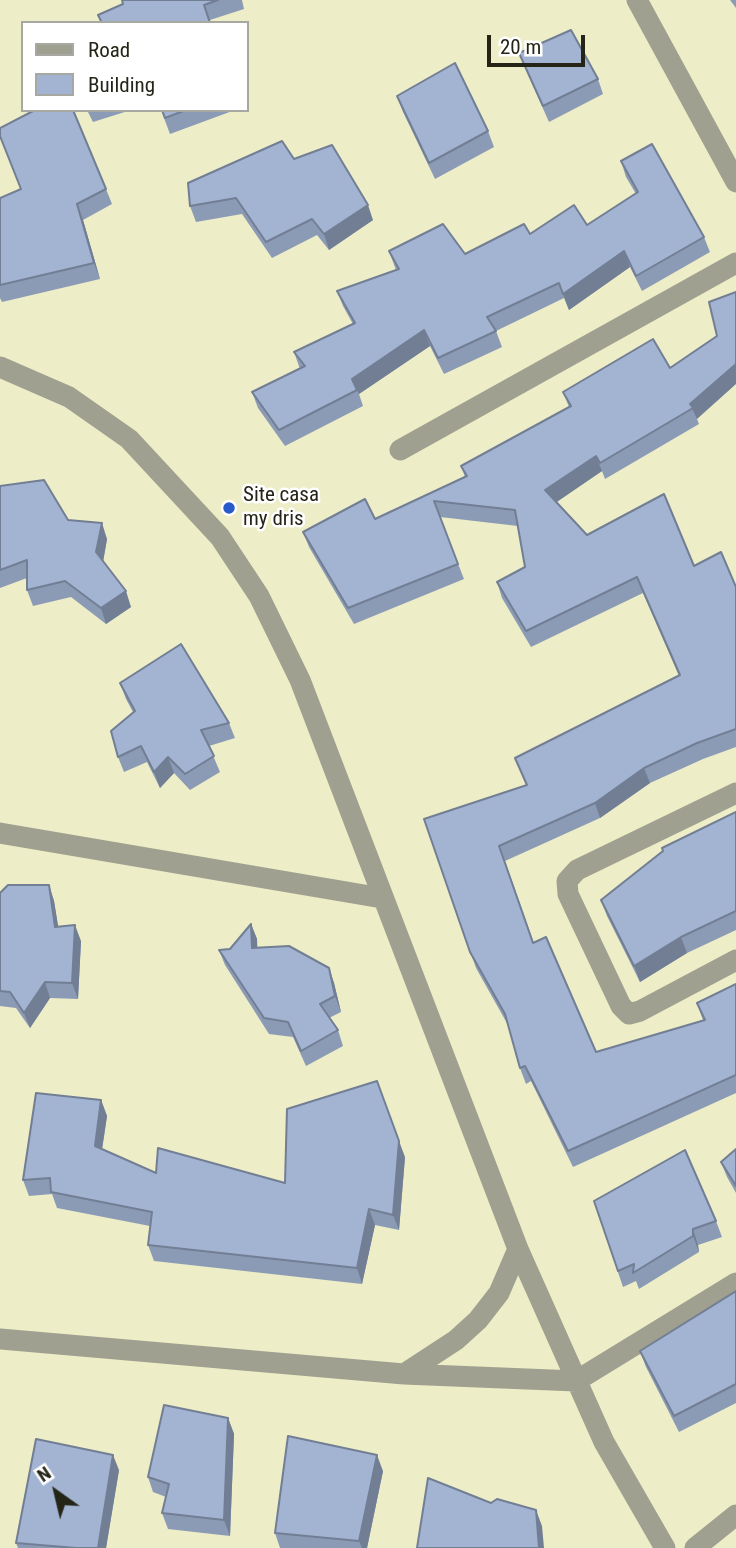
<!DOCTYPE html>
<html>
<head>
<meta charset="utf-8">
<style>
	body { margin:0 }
	#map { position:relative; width:736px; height:1548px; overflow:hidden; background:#ededc7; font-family:"Roboto Condensed",sans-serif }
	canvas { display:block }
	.legend { position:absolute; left:21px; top:21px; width:228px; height:91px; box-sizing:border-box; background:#fff; border:2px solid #a8a8a2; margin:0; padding:9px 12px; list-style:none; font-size:21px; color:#252517 }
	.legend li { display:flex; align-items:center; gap:14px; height:35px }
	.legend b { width:35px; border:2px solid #a8a8a2 }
	.north { position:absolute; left:21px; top:1457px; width:70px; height:70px; -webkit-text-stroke:5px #fff; paint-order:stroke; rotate:326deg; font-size:19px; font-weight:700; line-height:28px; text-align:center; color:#252517 }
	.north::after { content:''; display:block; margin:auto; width:24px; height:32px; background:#252517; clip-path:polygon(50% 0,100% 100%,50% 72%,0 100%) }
	.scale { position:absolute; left:487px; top:35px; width:98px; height:32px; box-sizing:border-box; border:4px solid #252517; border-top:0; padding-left:9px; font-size:21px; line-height:24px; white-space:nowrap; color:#252517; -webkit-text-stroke:5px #fff; paint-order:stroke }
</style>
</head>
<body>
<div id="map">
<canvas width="736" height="1548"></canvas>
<ul class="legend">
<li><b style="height:9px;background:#a0a090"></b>Road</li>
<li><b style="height:19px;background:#a3b4d3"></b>Building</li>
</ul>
<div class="north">N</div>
<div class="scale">20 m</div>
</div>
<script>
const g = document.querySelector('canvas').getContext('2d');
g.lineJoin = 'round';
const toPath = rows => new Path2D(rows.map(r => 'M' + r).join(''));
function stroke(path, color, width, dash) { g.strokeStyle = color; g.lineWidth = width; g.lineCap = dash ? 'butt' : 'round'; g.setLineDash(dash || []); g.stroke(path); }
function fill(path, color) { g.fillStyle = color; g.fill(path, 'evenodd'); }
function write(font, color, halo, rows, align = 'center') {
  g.font = font + ' "Roboto Condensed",sans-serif'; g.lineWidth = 5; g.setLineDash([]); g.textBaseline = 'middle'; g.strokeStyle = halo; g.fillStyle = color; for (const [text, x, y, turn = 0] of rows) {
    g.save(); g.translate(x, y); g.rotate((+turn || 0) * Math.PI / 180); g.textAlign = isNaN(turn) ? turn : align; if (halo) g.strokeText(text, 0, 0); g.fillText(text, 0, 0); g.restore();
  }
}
stroke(toPath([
	[637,0,736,182],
	[0,367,69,397,129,439,220,537,259,596,300,680,518,1249,604,1442,665,1548],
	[400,450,736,263],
	[736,793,577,870,567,881,568,894,621,1006,629,1014,640,1011,736,960],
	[0,833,382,898],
	[0,1339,404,1374,576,1381,736,1283],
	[404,1374,456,1340,478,1320,499,1293,518,1249],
	[695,1548,736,1515]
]), '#a0a090', 21);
fill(toPath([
	[122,0,242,0,244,9,210,20,211,23,101,23,98,15,123,4],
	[730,0,736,0,736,8],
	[519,53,598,79,603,94,549,122,525,68],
	[397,96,488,131,494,147,435,179,403,112],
	[87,110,131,110,93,122],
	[161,110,235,110,170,134],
	[294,159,373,220,329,250,317,235,272,258,242,214,196,222,190,206],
	[621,161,704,237,710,252,642,291,630,267,569,310,564,298,496,331,502,347,444,374,430,346,359,394,363,406,285,446,258,408,252,392,300,369,294,352,353,324,343,306,337,291,396,270,389,251,465,254,530,234,587,225,636,194,626,177],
	[106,189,112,204,83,220,100,279,2,302,0,298,0,198],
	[736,292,697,419,699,424,605,479,602,471,556,502,587,535,694,566,736,587,736,747,703,759,650,783,600,818,505,861,534,943,596,1052,703,1020,697,1003,736,984,736,1093,573,1167,531,1081,526,1084,520,1068,508,1025,476,968,424,819,526,785,515,758,679,676,643,593,531,647,502,598,497,582,525,567,518,526,440,517,464,579,354,624,309,547,303,532,375,519,465,477,461,466,569,407,563,392,670,368,717,336],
	[0,486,107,539,103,561,131,607,106,624,71,597,33,606,27,590,27,578,0,588],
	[120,683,229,723,235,738,209,746,220,772,190,790,174,773,160,788,147,762,124,772,118,757,133,712,126,699],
	[736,812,736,930,687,953,640,982,607,916,601,900],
	[49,885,54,901,58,927,81,941,78,999,50,998,30,1028,16,1008,0,1006,0,893],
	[251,924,257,939,257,948,329,968,334,983,341,1012,329,1018,338,1030,343,1046,306,1066,293,1037,269,1034,225,965,219,950,230,949],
	[101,1100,107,1116,102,1150,156,1173,285,1183,405,1157,399,1230,375,1225,362,1284,154,1261,148,1245,150,1226,57,1208,52,1194,29,1196,23,1180],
	[736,1149,736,1193,727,1177,721,1162],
	[594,1201,716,1221,722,1237,698,1245,699,1252,639,1289,636,1281,623,1287],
	[736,1291,736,1403,679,1432,646,1367,640,1351],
	[228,1418,234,1434,230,1536,168,1529,162,1513,166,1497,153,1492,148,1477],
	[119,1470,106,1548,18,1548,16,1543],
	[383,1471,367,1548,280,1548,275,1533]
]), '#8c9bb5');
fill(toPath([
	[77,204,83,220,100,279,94,263],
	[368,205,373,220,329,250,324,234],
	[624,251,630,267,569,310,563,294],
	[424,330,430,346,359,394,352,379],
	[736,364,736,384,697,419,690,404],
	[596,456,602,471,551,506,545,490],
	[102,523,107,539,102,568,96,552],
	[126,591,131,607,106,624,101,608],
	[168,757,174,773,160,788,154,772],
	[644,768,650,783,600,818,595,803],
	[49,885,54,901,61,943,55,927],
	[251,924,257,939,258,964,252,948],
	[75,925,81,941,78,999,72,983],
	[681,937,687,953,640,982,634,966],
	[329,968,334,983,341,1012,335,996],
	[45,982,50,998,30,1028,24,1013],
	[101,1100,107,1116,100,1162,95,1146],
	[399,1141,405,1157,399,1230,393,1215],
	[369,1209,375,1225,362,1284,357,1268],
	[693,1229,698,1245,699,1252,693,1236],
	[228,1418,234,1434,230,1536,224,1520],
	[113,1455,119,1470,106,1548,98,1548],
	[377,1455,383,1471,367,1548,362,1548,359,1541],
	[536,1510,542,1526,544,1548,539,1548]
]), '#727e94');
const building = toPath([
	[122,0,218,0,204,5,210,23,102,23,98,15,123,4,122,0],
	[571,30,598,79,543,106,519,53,571,30],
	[455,63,488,131,429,163,397,96,455,63],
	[35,110,73,110,106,189,77,204,94,263,0,285,0,198,21,189,0,136,0,128,35,110],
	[162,110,186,110,165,118,162,110],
	[282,141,294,159,332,145,368,205,324,234,312,219,266,242,236,198,190,206,188,183,282,141],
	[652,144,704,237,636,276,624,251,563,294,559,283,487,317,496,331,438,358,424,330,352,379,357,390,279,430,252,392,305,366,294,352,355,323,337,291,399,269,389,251,443,224,465,254,524,224,530,234,574,205,587,225,638,192,621,161,652,144],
	[736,292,736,364,690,404,693,408,600,463,596,456,545,490,587,535,664,494,694,566,721,552,736,587,736,729,697,743,644,768,595,803,499,846,533,943,546,937,596,1052,705,1020,697,1003,736,984,736,1075,568,1151,525,1066,520,1068,505,1014,470,952,424,819,527,785,515,758,680,675,637,577,526,631,497,582,525,567,515,510,434,501,458,564,348,608,303,532,365,499,375,519,467,476,461,466,571,406,563,392,653,339,670,368,717,336,709,302,736,292],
	[44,480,68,520,102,523,96,552,126,591,101,608,65,581,27,590,27,560,0,570,0,486,44,480],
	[181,644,229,723,201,730,214,756,185,774,168,757,154,772,141,746,118,757,111,731,135,711,120,683,181,644],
	[736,812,736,911,681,937,634,966,601,900,663,851,662,848,736,812],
	[8,885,49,885,55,927,75,925,72,983,45,982,24,1013,10,992,0,991,0,893,8,885],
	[251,924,252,948,289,946,329,968,335,996,320,1004,338,1030,301,1051,288,1022,264,1018,219,950,230,949,251,924],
	[377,1081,399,1141,393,1215,369,1209,357,1268,148,1245,152,1212,51,1192,50,1178,23,1180,36,1093,101,1100,95,1146,156,1173,158,1148,285,1183,287,1109,377,1081],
	[736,1149,736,1186,721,1162,736,1149],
	[685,1150,716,1221,693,1229,693,1236,633,1273,634,1264,618,1271,594,1201,685,1150],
	[736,1291,736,1384,674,1416,640,1351,736,1291],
	[164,1405,228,1418,224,1520,162,1513,169,1484,148,1477,164,1405],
	[288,1436,377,1455,359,1541,275,1533,288,1436],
	[36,1439,113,1455,98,1548,76,1548,16,1543,36,1439],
	[428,1478,491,1503,497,1499,536,1510,539,1548,417,1548,428,1478]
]);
fill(building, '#a3b4d3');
stroke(building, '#727e94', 2);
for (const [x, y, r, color] of [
	[229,508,7,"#275bc9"]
]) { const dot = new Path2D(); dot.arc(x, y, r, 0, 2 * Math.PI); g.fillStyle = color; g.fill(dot); stroke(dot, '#fff', 2.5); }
write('21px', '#252517', '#fff', [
	["Site casa",243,496],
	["my dris",243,520]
], 'left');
</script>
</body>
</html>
